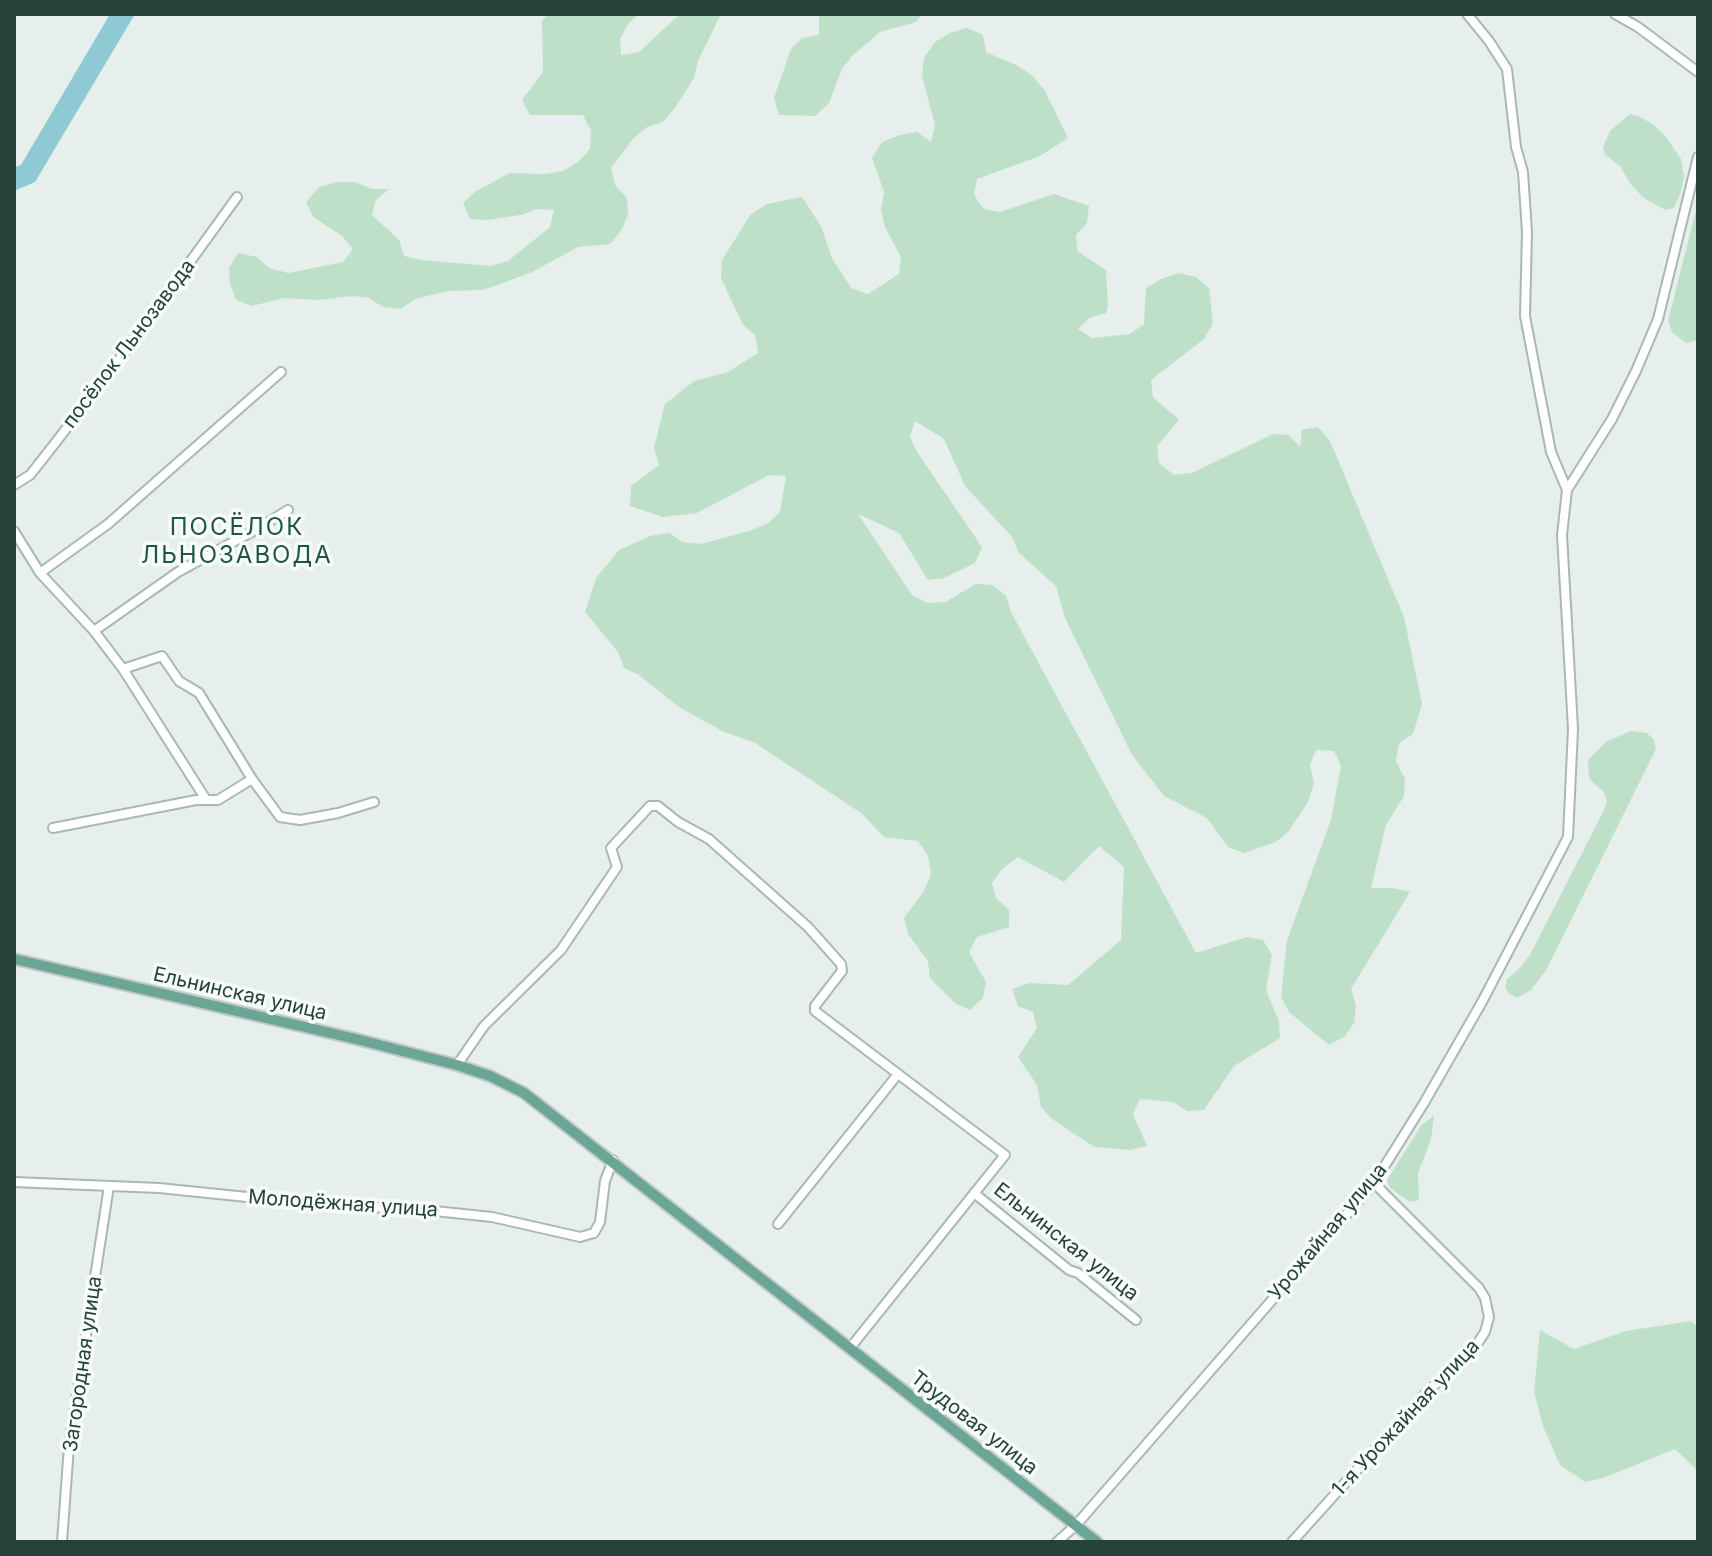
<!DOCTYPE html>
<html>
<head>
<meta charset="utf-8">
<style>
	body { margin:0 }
	#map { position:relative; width:1712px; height:1556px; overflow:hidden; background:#e6efeb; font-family:Inter,sans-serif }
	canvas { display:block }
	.frame { position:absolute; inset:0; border:16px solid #24423a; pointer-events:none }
</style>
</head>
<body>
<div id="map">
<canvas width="1712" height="1556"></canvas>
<div class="frame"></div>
</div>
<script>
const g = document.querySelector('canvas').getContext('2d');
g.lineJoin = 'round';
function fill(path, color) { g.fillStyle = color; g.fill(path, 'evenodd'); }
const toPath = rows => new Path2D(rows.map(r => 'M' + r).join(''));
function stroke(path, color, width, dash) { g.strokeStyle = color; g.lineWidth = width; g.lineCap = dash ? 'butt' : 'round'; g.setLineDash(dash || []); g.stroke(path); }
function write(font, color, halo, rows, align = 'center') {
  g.font = font + ' Inter,sans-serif'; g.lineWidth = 7; g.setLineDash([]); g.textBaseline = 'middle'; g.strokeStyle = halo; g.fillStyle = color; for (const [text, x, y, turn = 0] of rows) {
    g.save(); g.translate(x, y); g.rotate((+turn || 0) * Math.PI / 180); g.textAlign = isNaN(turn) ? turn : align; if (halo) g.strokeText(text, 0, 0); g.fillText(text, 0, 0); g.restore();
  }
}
fill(toPath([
	[548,14,639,14,628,24,620,39,621,55,639,52,680,14,721,14,698,61,694,78,675,108,663,122,647,127,633,139,611,168,615,185,627,198,628,215,621,231,610,244,578,247,532,272,498,285,482,290,448,291,415,299,401,309,383,307,369,298,353,296,318,300,284,298,252,306,236,300,230,284,229,268,238,253,257,257,269,268,288,273,343,262,353,249,341,235,313,217,306,202,319,187,337,182,355,182,372,189,389,189,376,200,372,215,399,240,404,256,421,260,491,266,508,261,550,227,554,210,537,209,521,215,486,220,470,219,463,203,476,191,510,173,546,174,563,171,578,162,590,149,591,131,583,115,530,115,522,100,543,72,542,21],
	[819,14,922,14,916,22,880,32,853,55,842,69,829,103,815,116,779,115,774,98,791,49,802,38,819,35],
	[967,28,983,35,986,52,1018,66,1033,76,1045,91,1068,138,1040,156,977,179,974,195,984,209,1000,212,1054,194,1089,206,1087,223,1076,235,1077,251,1106,270,1108,305,1106,313,1089,318,1078,329,1092,338,1130,334,1144,324,1146,288,1161,279,1179,273,1196,277,1209,288,1213,323,1204,339,1151,380,1153,397,1179,420,1157,446,1159,463,1174,475,1192,473,1273,434,1289,435,1300,447,1302,430,1318,427,1330,441,1404,617,1422,704,1413,734,1399,743,1396,761,1405,779,1404,796,1386,825,1371,888,1392,888,1410,892,1351,989,1356,1006,1354,1023,1344,1037,1329,1045,1289,1012,1281,997,1287,940,1331,820,1341,766,1334,751,1316,750,1310,765,1314,783,1308,802,1289,831,1276,842,1244,853,1228,847,1207,818,1164,796,1132,755,1065,618,1056,586,1019,553,1012,537,965,486,944,439,915,421,910,436,917,452,982,547,975,563,944,578,928,580,899,533,858,514,912,595,927,603,945,602,976,584,993,585,1006,596,1011,612,1196,953,1247,937,1263,940,1272,955,1266,990,1279,1021,1280,1038,1234,1066,1204,1110,1187,1111,1173,1102,1140,1099,1133,1114,1147,1146,1130,1150,1094,1147,1052,1119,1041,1107,1037,1085,1018,1057,1037,1028,1033,1012,1018,1006,1012,989,1030,983,1068,985,1121,940,1124,867,1099,846,1064,882,1018,857,1002,869,992,883,996,898,1009,910,1009,927,977,937,969,952,986,982,983,998,970,1010,955,1003,930,978,928,961,908,934,904,918,924,891,931,874,928,856,918,841,884,837,861,813,755,743,722,731,679,707,639,675,624,668,618,652,585,612,596,578,619,550,650,536,669,533,683,542,701,544,752,530,768,523,780,512,786,476,769,475,697,513,663,517,630,506,631,486,659,465,654,448,665,404,694,381,728,372,758,353,755,335,743,325,721,278,722,260,751,214,767,204,802,197,821,226,832,258,851,288,868,294,899,274,901,257,885,227,881,210,884,192,872,158,882,142,900,135,917,132,931,142,935,125,922,76,924,58,935,42,950,33],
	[1630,114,1638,116,1654,125,1666,137,1681,159,1684,176,1681,192,1674,208,1666,210,1645,199,1632,186,1620,166,1605,155,1603,147,1610,131],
	[1698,202,1698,340,1686,343,1672,332,1668,321],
	[1631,731,1647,733,1654,740,1656,749,1546,970,1531,990,1517,998,1509,994,1505,987,1507,979,1521,967,1531,953,1604,810,1607,801,1604,792,1589,779,1588,760,1606,742],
	[1434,1115,1431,1139,1418,1173,1419,1200,1410,1202,1390,1188,1387,1180,1421,1126],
	[1691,1321,1698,1327,1698,1471,1675,1449,1603,1478,1585,1482,1560,1465,1543,1426,1534,1392,1540,1330,1574,1349,1626,1331]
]), '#bfe0c8');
fill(toPath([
	[110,14,135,14,35,182,14,191,14,167,21,165]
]), '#8ec9d4');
const minor = toPath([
	[1467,14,1489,41,1507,69,1516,147,1523,172,1527,232,1525,316,1551,452,1567,490],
	[1615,14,1638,27,1698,72],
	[14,485,30,475,56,442,127,349,237,197],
	[14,531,40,573,94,631,123,669,205,798],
	[40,573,108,524,281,372],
	[94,631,178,572,257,529,288,510],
	[123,669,162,656,179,681,199,693,252,779],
	[53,828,196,800,218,800,252,779,280,817,300,820,338,813,374,802],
	[457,1065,484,1026,561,950,617,867,611,848,650,806,658,806,678,822,709,839,808,927,841,964,842,971,815,1006,815,1011,1005,1155,850,1348],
	[14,1182,159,1188,325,1205,425,1210,492,1217,580,1237,594,1233,600,1222,605,1181,613,1160],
	[974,1193,1069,1270,1078,1273,1136,1320],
	[778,1224,898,1074],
	[62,1542,69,1446,109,1186],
	[1057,1542,1076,1525,1374,1183,1424,1103,1482,1002,1568,837,1573,729,1562,535,1567,490,1612,419,1636,371,1658,319,1698,157],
	[1292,1542,1426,1393,1475,1347,1485,1332,1489,1317,1485,1298,1479,1288,1374,1183]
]);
const major = toPath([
	[14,959,356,1039,457,1065,490,1076,524,1093,1097,1542]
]);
stroke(minor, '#a8b8b2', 12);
stroke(major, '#c2cac8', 14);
stroke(minor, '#fff', 8);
stroke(major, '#6aa596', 10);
write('20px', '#24423a', '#f7fbf9', [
	["посёлок Льнозавода",129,344,-53],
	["Ельнинская улица",240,994,13],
	["Молодёжная улица",343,1204,4],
	["Урожайная улица",1328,1232,-50],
	["Ельнинская улица",1066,1242,38],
	["Загородная улица",83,1364,-82],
	["1-я Урожайная улица",1406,1418,-47],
	["Трудовая улица",974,1423,38]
]);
g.letterSpacing = '2px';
write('24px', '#1f5548', '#f7fbf9', [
	["ПОСЁЛОК",237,528],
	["ЛЬНОЗАВОДА",237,556]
]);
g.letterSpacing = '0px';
</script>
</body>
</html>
